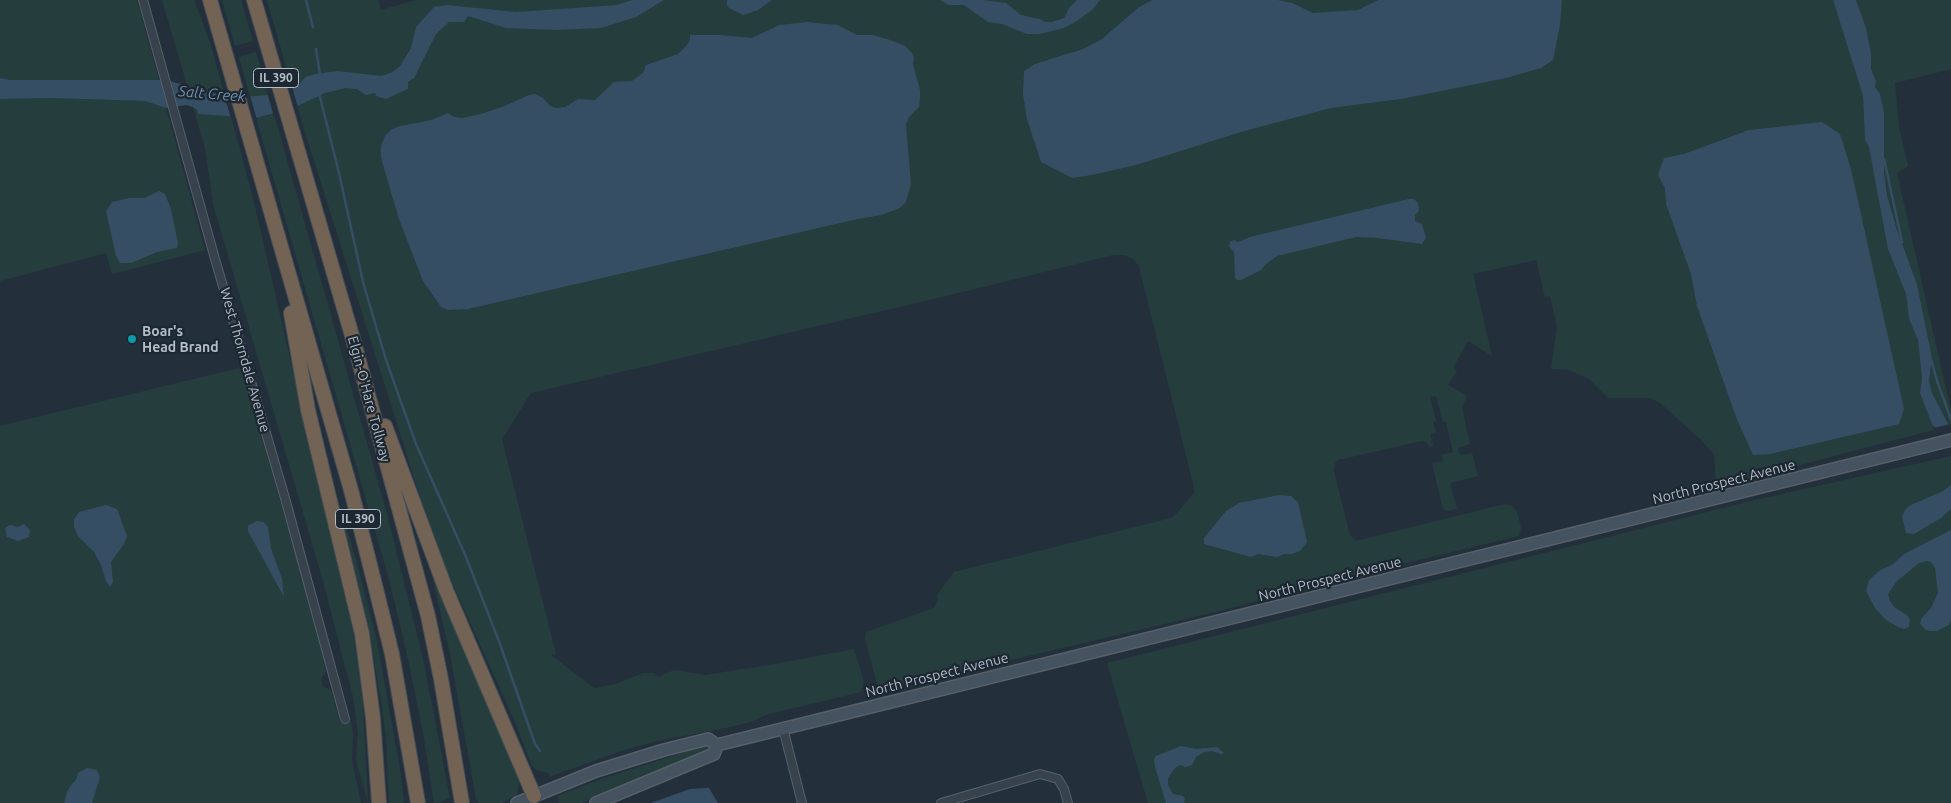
<!DOCTYPE html>
<html>
<head>
<meta charset="utf-8">
<style>
	body { margin:0 }
	canvas { display:block; background:#23303c }
</style>
</head>
<body>
<canvas width="1951" height="803"></canvas>
<script>
const g = document.querySelector('canvas').getContext('2d');
g.lineJoin = 'round';
function fill(path, color) { g.fillStyle = color; g.fill(path, 'evenodd'); }
const toPath = rows => new Path2D(rows.map(r => 'M' + r).join(''));
function stroke(path, color, width, dash) { g.strokeStyle = color; g.lineWidth = width; g.lineCap = dash ? 'butt' : 'round'; g.setLineDash(dash || []); g.stroke(path); }
function write(font, color, halo, rows, align = 'center') {
  g.font = font + ' Ubuntu,sans-serif'; g.lineWidth = 4.5; g.setLineDash([]); g.textBaseline = 'middle'; g.strokeStyle = halo; g.fillStyle = color; for (const [text, x, y, turn = 0] of rows) {
    g.save(); g.translate(x, y); g.rotate((+turn || 0) * Math.PI / 180); g.textAlign = isNaN(turn) ? turn : align; if (halo) g.strokeText(text, 0, 0); g.fillText(text, 0, 0); g.restore();
  }
}
fill(toPath([
	[0,0,137,0,159,80,10,80,0,78],
	[162,0,194,0,210,42,225,97,187,85],
	[222,0,241,0,253,41,235,46],
	[267,0,378,0,381,10,416,0,1833,0,1863,96,1865,140,1869,147,1906,294,1909,319,1918,340,1922,378,1920,393,1937,429,1716,487,1714,454,1700,439,1660,403,1650,398,1608,398,1589,379,1569,370,1551,369,1557,327,1550,296,1545,297,1536,260,1473,274,1492,356,1468,341,1453,368,1457,371,1448,385,1467,396,1462,408,1470,444,1458,448,1460,455,1472,453,1478,476,1450,483,1457,509,1447,511,1443,509,1432,463,1443,461,1442,455,1453,452,1446,422,1443,422,1436,396,1430,397,1436,421,1433,422,1436,432,1430,434,1433,446,1430,447,1426,442,1422,441,1338,460,1335,463,1334,471,1350,535,1356,541,1505,504,1512,506,1517,511,1521,528,1519,536,1335,580,1224,610,1011,660,888,687,881,687,877,684,865,639,866,632,934,608,938,600,937,595,954,572,1171,518,1178,512,1195,491,1139,266,1133,259,1124,255,1113,255,942,297,531,393,502,439,556,654,551,655,594,688,616,684,643,673,654,673,658,677,674,670,705,675,775,664,854,649,864,681,861,692,765,715,754,721,726,728,657,741,621,751,549,777,549,773,536,770,531,764,516,724,442,560,428,522,303,126],
	[1856,0,1951,0,1951,69,1895,83,1899,127,1908,166,1897,173,1951,411,1951,424,1949,424,1932,393,1929,381,1932,358,1917,284,1897,230,1887,195,1884,172,1884,112,1880,94,1875,87,1876,81,1871,69,1871,53],
	[256,52,268,95,250,97,239,57],
	[50,98,145,101,166,108,205,250,112,274,106,253,0,281,0,99],
	[193,107,197,110,199,114,231,116,254,202,355,640,363,705,368,803,356,760,358,732,353,697,323,581,213,204,205,148],
	[274,114,387,514,422,654,450,798,437,803,434,803,423,733,408,659,390,583,256,118],
	[239,368,243,373,302,576,326,668,325,674,321,678,323,687,330,689,332,693,340,723,351,721,353,734,352,761,361,803,0,803,0,426],
	[1951,456,1951,803,1148,803,1107,663,1755,500],
	[338,499,357,563,377,641,400,769,404,803,389,803,386,738,382,707,374,660],
	[435,579,513,763,519,781,517,795,502,803,478,803,476,799,450,654,433,580],
	[707,745,708,751,582,803,560,803,557,796,601,779]
]), '#253d3d');
fill(toPath([
	[632,0,664,0,636,17,601,28,555,30,506,28,468,16,464,22,449,22,436,34,414,78,408,82,408,89,386,99,376,96,375,93,366,95,357,89,345,88,325,93,291,109,256,118,198,114,197,110,193,107,186,105,166,108,145,101,50,98,0,99,0,78,10,80,166,80,230,98,268,95,298,86,305,77,315,74,338,71,381,76,391,73,400,66,411,48,416,27,434,7,447,5,516,12,617,5],
	[727,0,772,0,758,10,743,15,729,8,727,5],
	[940,0,982,0,1006,3,1021,15,1040,19,1045,22,1052,22,1064,18,1069,8,1077,0,1100,0,1093,9,1077,21,1064,28,1040,34,1027,34,1002,24,988,22,964,5,949,5],
	[1152,0,1278,0,1292,3,1313,13,1358,10,1378,0,1562,0,1560,25,1553,60,1541,68,1506,78,1401,99,1331,108,1241,132,1136,165,1092,175,1072,178,1041,162,1027,119,1023,94,1024,71,1035,64,1083,49,1102,39,1138,8],
	[1833,0,1856,0,1866,28,1871,53,1871,69,1876,81,1875,87,1880,94,1884,112,1884,172,1887,195,1897,230,1917,284,1932,358,1929,381,1932,393,1951,429,1947,442,1932,424,1920,393,1922,378,1918,340,1909,319,1906,294,1888,249,1869,147,1865,140,1863,96],
	[807,22,838,25,857,35,873,35,890,40,905,46,912,53,914,58,913,65,920,90,920,98,919,107,909,117,906,125,911,184,906,202,900,208,881,215,853,220,468,309,448,310,441,307,423,281,399,219,385,172,381,157,381,146,385,136,392,129,400,126,432,120,448,113,454,117,462,118,481,114,505,106,529,95,535,94,543,98,550,106,556,108,565,107,578,99,595,100,614,82,632,81,643,73,646,65,678,54,687,45,690,40,690,35,721,35,752,38,779,25],
	[1822,122,1840,134,1851,169,1904,409,1899,424,1770,454,1753,455,1736,417,1697,306,1691,274,1666,204,1665,188,1658,175,1664,158,1684,154,1749,130],
	[159,191,165,194,171,209,178,243,177,248,157,252,131,263,120,263,116,256,106,211,112,202,129,198,144,198],
	[1409,199,1414,199,1418,203,1419,211,1415,215,1415,221,1422,224,1426,238,1422,244,1377,238,1356,237,1277,256,1266,264,1261,270,1241,280,1237,280,1235,278,1234,252,1229,246,1230,242,1234,240,1238,242,1250,237],
	[1951,485,1951,509,1941,518,1914,534,1906,533,1902,517,1905,510,1911,505,1943,491],
	[1279,495,1291,496,1298,502,1307,542,1300,551,1292,554,1285,554,1277,557,1258,554,1251,557,1204,544,1204,538,1226,511,1239,503],
	[106,505,117,509,127,536,124,544,111,562,113,582,110,587,106,581,101,565,94,552,78,536,74,527,74,519,79,512],
	[257,521,264,522,268,527,271,548,282,579,284,597,248,531,248,526],
	[24,524,30,530,29,537,18,541,7,537,5,528,10,525,18,527],
	[1951,530,1951,619,1949,625,1937,631,1930,631,1926,630,1920,624,1921,619,1931,608,1938,593,1935,568,1931,562,1927,561,1919,563,1897,581,1888,594,1890,601,1894,607,1907,615,1910,620,1909,627,1904,629,1898,627,1886,620,1875,608,1866,591,1869,580,1879,571,1893,564,1904,554],
	[1181,746,1196,749,1217,747,1224,753,1221,754,1212,751,1204,752,1196,757,1192,765,1185,767,1180,765,1175,768,1168,778,1168,785,1173,794,1183,796,1185,799,1184,803,1166,803,1155,767,1154,759,1156,756],
	[87,768,97,770,100,777,92,803,64,803,67,792,71,785,76,780,78,773],
	[709,788,718,803,651,803,690,789]
]), '#364e63');
fill(toPath([
	[292,86,298,108,274,117,267,92],
	[224,94,230,96,250,95,257,120,231,119],
	[1951,424,1951,453,1933,428]
]), '#23303c');
stroke(toPath([
	[306,0,313,27],
	[316,49,320,75],
	[319,93,339,173,363,282,386,360,416,444,466,557,500,644,535,744,540,751],
	[1884,159,1902,242],
	[1931,359,1937,381,1951,419]
]), '#364e63', 2.5);
const minor = toPath([
	[143,0,215,259,285,498,345,719],
	[783,728,802,803],
	[941,803,1040,774,1058,779,1064,789,1068,803]
]);
const secondary = toPath([
	[517,803,596,771,664,750,708,739,717,745,1951,440],
	[596,803,714,754,717,745]
]);
const motorway = toPath([
	[210,0,351,490,376,589,392,654,418,803],
	[254,0,353,339,428,616,441,679,462,803],
	[291,313,308,410,362,634,373,718,379,803],
	[385,426,446,590,534,796]
]);
stroke(minor, '#55606a', 10);
stroke(secondary, '#55606a', 14);
stroke(motorway, '#424d57', 16);
stroke(minor, '#37424c', 8);
stroke(secondary, '#45525f', 11);
stroke(motorway, '#736354', 14);
for (const [x, y, r, color] of [
	[132,339,5,"#0f9aa8"]
]) { const dot = new Path2D(); dot.arc(x, y, r, 0, 2 * Math.PI); g.fillStyle = color; g.fill(dot); stroke(dot, '#1c2731', 2); }
for (const [x, y, w] of [
	[276,78,45],
	[358,519,45]
]) { const box = new Path2D(); box.roundRect(x - w / 2, y - 9.5, w, 19, 4); g.fillStyle = '#1c2731'; g.fill(box); stroke(box, '#b2bdc8', 1); }
write('bold 12px', '#b2bdc8', null, [
	["IL 390",276,78],
	["IL 390",358,519]
]);
write('bold 14px', '#b2bdc8', '#1c2731', [
	["Boar's",142,331],
	["Head Brand",142,347]
], 'left');
write('14px', '#b2bdc8', '#1c2731', [
	["West Thorndale Avenue",245,360,74],
	["Elgin-O'Hare Tollway",369,399,75],
	["North Prospect Avenue",1724,482,-14],
	["North Prospect Avenue",1330,579,-14],
	["North Prospect Avenue",937,675,-14]
]);
write('italic 15px', '#7291ab', '#1c2731', [
	["Salt Creek",212,94,5]
]);
</script>
</body>
</html>
